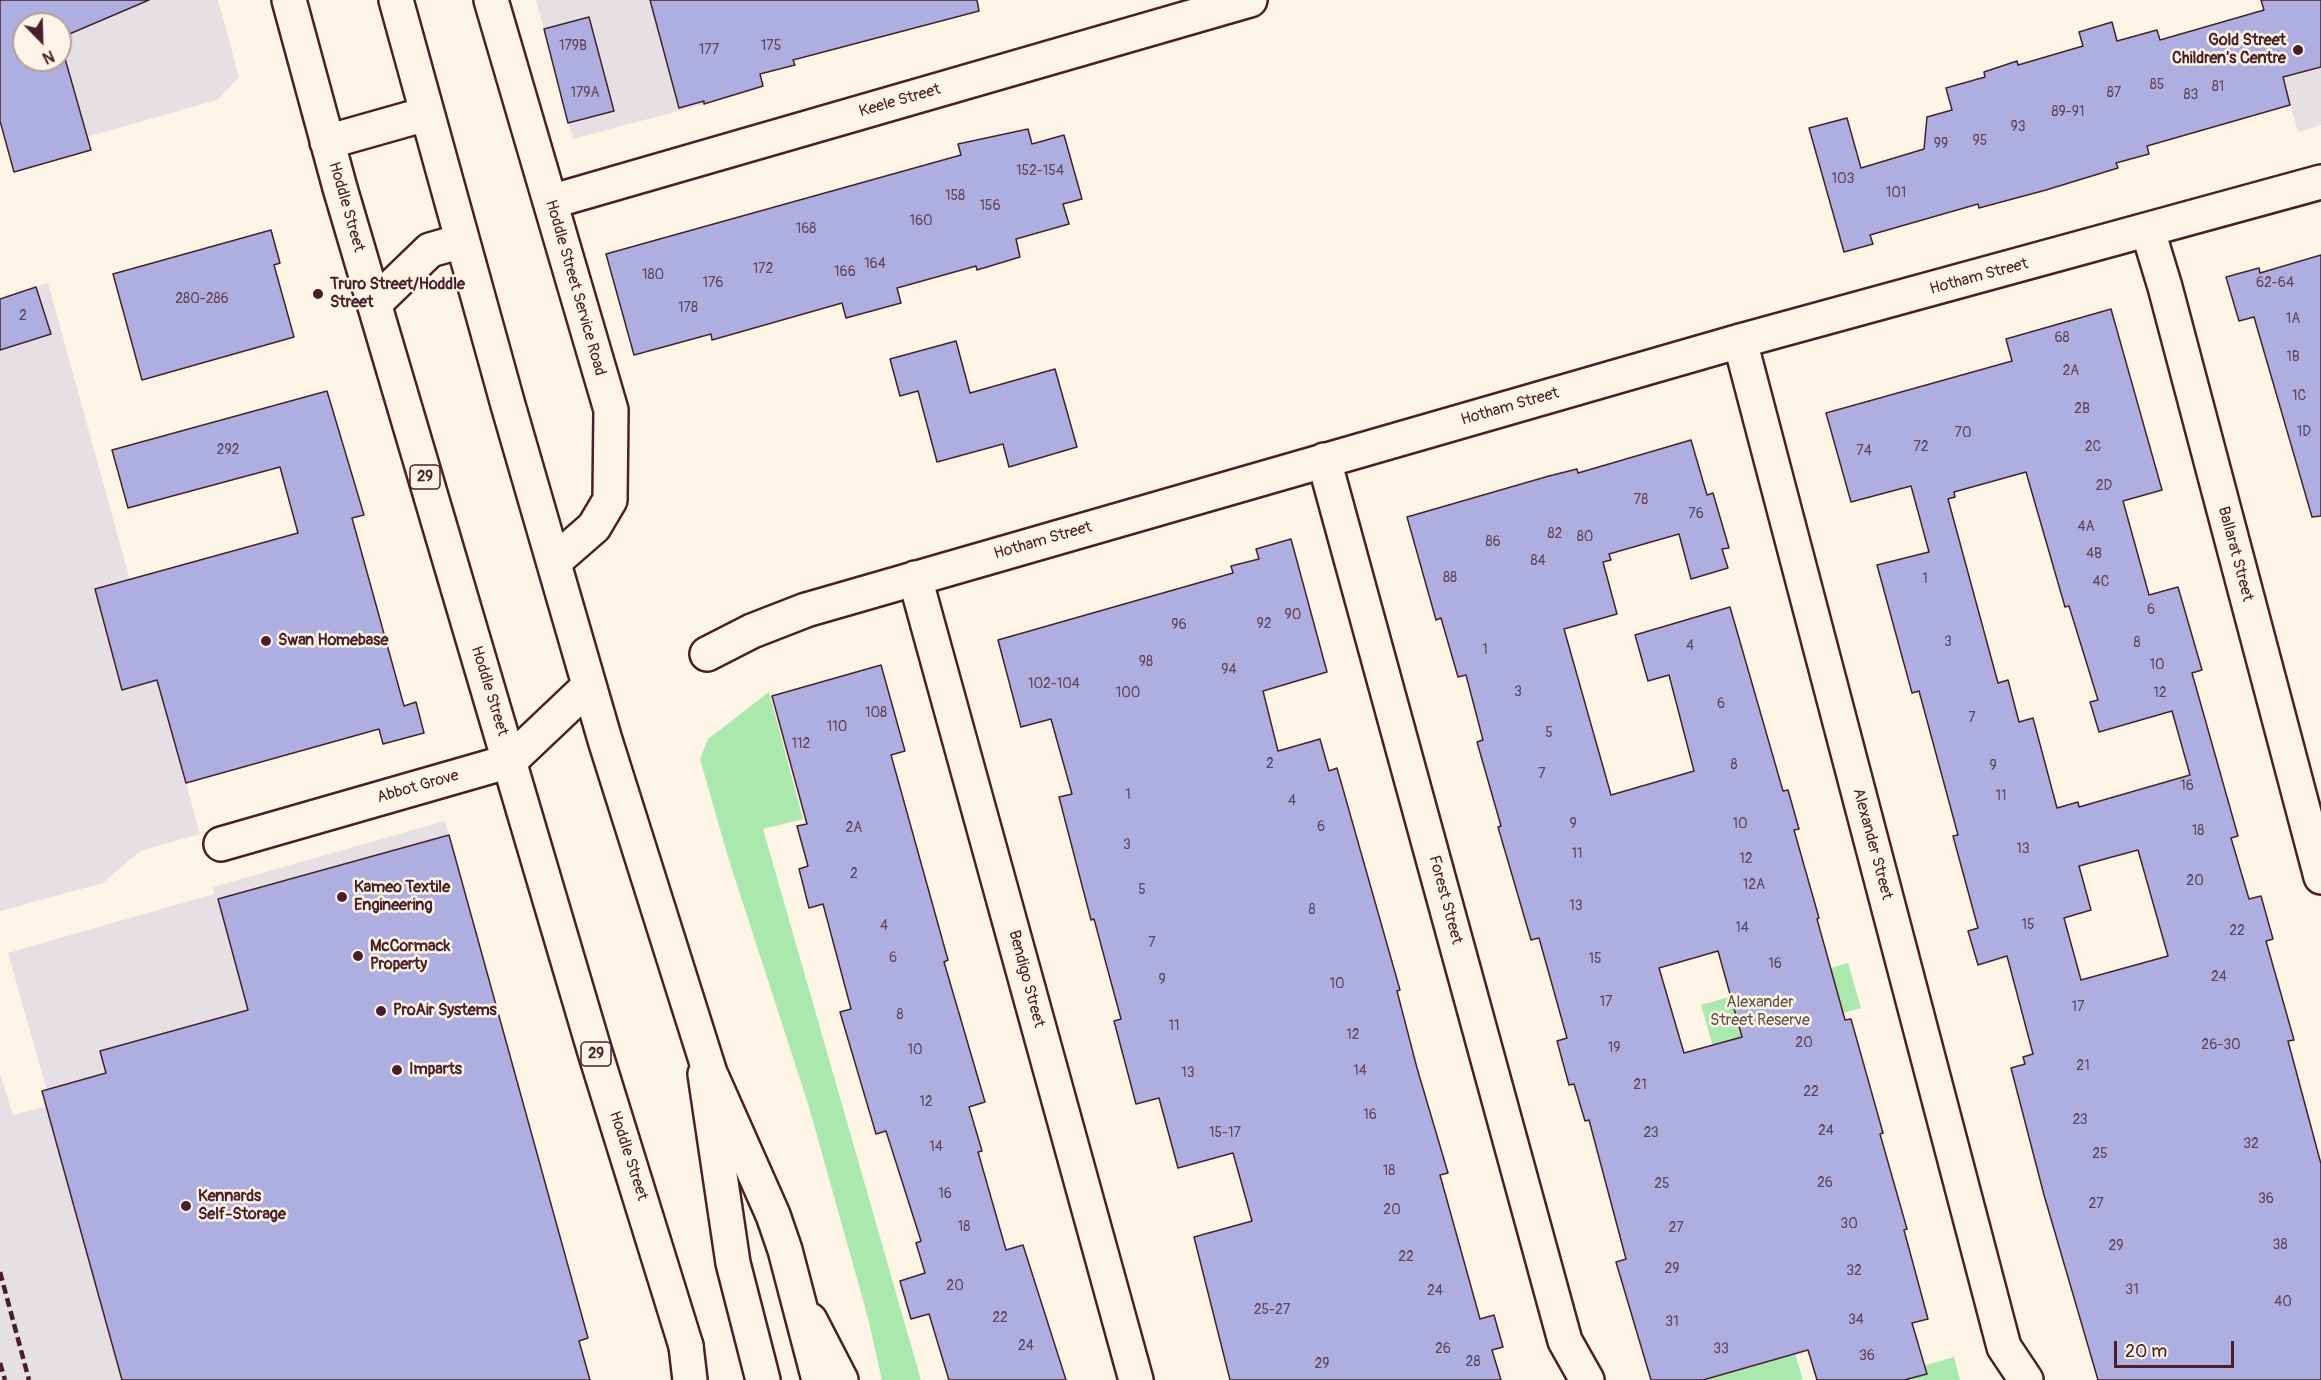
<!DOCTYPE html>
<html>
<head>
<meta charset="utf-8">
<style>
	body { margin:0 }
	#map { position:relative; width:2321px; height:1380px; overflow:hidden; background:#fcf5e5; font-family:Pangolin,sans-serif }
	canvas { display:block }
	.north { position:absolute; left:12px; top:12px; width:60px; height:60px; box-sizing:border-box; background:#fcf5e5; border:2px solid #b59f9b; border-radius:50%; rotate:157deg; font-size:16px; font-weight:700; line-height:24px; text-align:center; color:#4a1f2b }
	.north::after { content:''; display:block; margin:auto; width:21px; height:27px; background:#4a1f2b; clip-path:polygon(50% 0,100% 100%,50% 72%,0 100%) }
	.scale { position:absolute; left:2114px; top:1341px; width:120px; height:27px; box-sizing:border-box; border:3px solid #4a1f2b; border-top:0; padding-left:8px; font-size:18px; line-height:21px; white-space:nowrap; color:#4a1f2b; -webkit-text-stroke:4px #fcf5e5; paint-order:stroke }
</style>
</head>
<body>
<div id="map">
<canvas width="2321" height="1380"></canvas>
<div class="north">N</div>
<div class="scale">20 m</div>
</div>
<script>
const g = document.querySelector('canvas').getContext('2d');
g.lineJoin = 'round';
function fill(path, color) { g.fillStyle = color; g.fill(path, 'evenodd'); }
const toPath = rows => new Path2D(rows.map(r => 'M' + r).join(''));
function stroke(path, color, width, dash) { g.strokeStyle = color; g.lineWidth = width; g.lineCap = dash ? 'butt' : 'round'; g.setLineDash(dash || []); g.stroke(path); }
function write(font, color, halo, rows, align = 'center') {
  g.font = font + ' Pangolin,sans-serif'; g.lineWidth = 5; g.setLineDash([]); g.textBaseline = 'middle'; g.strokeStyle = halo; g.fillStyle = color; for (const [text, x, y, turn = 0] of rows) {
    g.save(); g.translate(x, y); g.rotate((+turn || 0) * Math.PI / 180); g.textAlign = isNaN(turn) ? turn : align; if (halo) g.strokeText(text, 0, 0); g.fillText(text, 0, 0); g.restore();
  }
}
fill(toPath([
	[50,0,218,0,239,77,217,100,87,137,60,39,60,24],
	[536,0,741,0,764,88,573,139],
	[2261,0,2321,0,2321,125,2298,132],
	[48,283,200,834,140,851,103,883,0,911,0,299],
	[445,821,518,1084,511,1093,588,1380,0,1380,0,1074,13,1115,51,1105,8,953,214,894,213,887]
]), '#e5e0e4');
fill(toPath([
	[769,692,803,819,763,829,921,1380,882,1380,868,1318,809,1107,728,857,700,759,708,739],
	[1848,963,1861,1008,1714,1050,1701,1005],
	[1794,1350,1803,1380,1687,1380],
	[1954,1357,1960,1380,1875,1380]
]), '#abe8ae');
const building = toPath([
	[0,0,149,0,60,38,60,24,24,24,24,60,60,60,60,41,91,150,14,172,0,121,0,0],
	[650,0,977,0,979,11,793,60,795,65,760,74,763,86,704,104,704,101,679,108,650,0],
	[2261,0,2321,0,2321,67,2283,77,2290,105,2147,146,2149,154,2116,163,2118,168,2046,190,1979,208,1978,204,1870,235,1873,244,1844,252,1809,128,1847,118,1861,168,1924,149,1927,117,1952,110,1946,88,1985,77,1984,72,2017,61,2018,65,2083,46,2079,32,2112,22,2117,41,2157,30,2160,40,2264,10,2261,0],
	[589,17,614,111,568,123,544,29,589,17],
	[1028,129,1032,144,1064,135,1082,199,1063,204,1069,224,1016,239,1020,257,977,270,976,266,897,288,901,303,846,318,842,303,712,340,711,334,634,355,606,254,961,155,958,144,1028,129],
	[271,230,280,263,274,265,294,337,142,380,113,274,271,230],
	[2321,255,2321,516,2312,517,2254,317,2239,321,2226,277,2259,268,2260,273,2321,255],
	[36,287,51,334,0,350,0,299,36,287],
	[2111,309,2162,490,2123,501,2149,595,2178,587,2202,670,2192,673,2238,836,2231,838,2249,899,2261,896,2273,939,2266,941,2294,1040,2288,1041,2321,1164,2321,1380,2098,1380,2044,1195,2011,1068,2025,1064,2023,1057,2033,1054,2007,956,1978,965,1968,931,1978,928,1953,836,1958,835,1919,691,1912,693,1877,565,1929,552,1911,486,1851,502,1826,413,2012,361,2006,339,2111,309],
	[2026,472,2065,607,2069,606,2098,700,2090,702,2099,732,2172,711,2190,775,2079,807,2078,802,2057,808,2033,718,2019,722,2008,680,1998,683,1948,499,1955,497,1954,492,2026,472],
	[2138,850,2168,956,2081,980,2064,918,2091,910,2079,866,2138,850],
	[956,341,970,393,1055,369,1077,447,1009,467,1003,444,937,462,918,391,900,396,890,359,956,341],
	[327,391,364,515,352,518,404,706,416,702,424,733,383,744,379,729,186,783,157,680,122,690,95,589,298,533,280,467,128,508,112,450,327,391],
	[1691,440,1707,495,1713,493,1729,548,1722,549,1728,568,1691,579,1679,534,1609,554,1611,560,1603,562,1617,614,1564,629,1611,795,1694,771,1669,675,1648,681,1635,635,1730,607,1783,791,1788,790,1799,829,1794,830,1819,918,1817,919,1845,1020,1851,1019,1883,1133,1880,1134,1907,1229,1904,1230,1928,1319,1912,1323,1927,1374,1904,1380,1817,1380,1808,1350,1703,1380,1651,1380,1616,1262,1626,1259,1589,1120,1585,1121,1574,1084,1569,1085,1557,1041,1567,1038,1539,938,1531,940,1498,827,1501,826,1477,742,1483,740,1466,675,1458,677,1441,618,1436,620,1407,517,1549,476,1577,469,1578,473,1691,440],
	[1718,951,1742,1037,1684,1053,1659,968,1718,951],
	[1291,539,1327,672,1263,691,1278,751,1320,739,1329,771,1337,768,1400,990,1397,991,1417,1068,1448,1173,1440,1175,1480,1319,1494,1315,1503,1347,1492,1350,1501,1380,1230,1380,1194,1237,1252,1221,1233,1153,1178,1168,1159,1098,1136,1104,1114,1021,1121,1019,1094,919,1091,920,1059,797,1072,794,1051,719,1021,727,998,640,1233,573,1231,566,1259,559,1256,549,1291,539],
	[881,665,905,751,891,755,948,960,944,962,985,1102,969,1107,982,1151,978,1152,1006,1250,1023,1245,1066,1380,949,1380,929,1314,911,1319,900,1281,925,1273,916,1243,921,1241,886,1131,876,1134,840,1012,851,1009,823,904,809,908,799,869,808,866,797,826,807,824,772,696,881,665],
	[449,835,588,1338,579,1341,590,1380,122,1380,42,1091,106,1073,100,1051,248,1010,218,899,449,835]
]);
fill(building, '#afaee0');
stroke(building, '#4a1f2b', 1.5);
const minor = toPath([
	[491,0,611,410,610,500,594,527,555,561],
	[550,202,1250,0],
	[2148,231,2165,287,2321,877],
	[1740,341,2004,1347,2026,1380],
	[1324,460,1565,1341,1587,1380],
	[915,578,1136,1380],
	[707,654,752,631,806,610,1740,341,2321,182],
	[221,844,510,761,589,686]
]);
const primary = toPath([
	[705,1074,733,1263,763,1380],
	[810,1320,841,1380]
]);
const trunk = toPath([
	[289,0,340,188,594,1049,686,1346],
	[396,0,508,405,605,740,710,1073,773,1215,785,1250,819,1380],
	[327,142,426,114],
	[374,304,430,250,462,241]
]);
const motorway = toPath([
	[686,1346,690,1380]
]);
stroke(minor, '#4a1f2b', 38);
stroke(primary, '#4a1f2b', 38);
stroke(trunk, '#4a1f2b', 38);
stroke(motorway, '#4a1f2b', 38);
stroke(minor, '#fcf5e5', 33);
stroke(primary, '#fcf5e5', 33);
stroke(trunk, '#fcf5e5', 33);
stroke(motorway, '#fcf5e5', 33);
stroke(toPath([
	[0,1272,29,1380],
	[0,1363,5,1380]
]), '#4a1f2b', 4.5, [9, 4.5]);
for (const [x, y, r, color] of [
	[2298,50,6,"#4a1f2b"],
	[318,294,6,"#4a1f2b"],
	[266,641,6,"#4a1f2b"],
	[342,897,6,"#4a1f2b"],
	[358,956,6,"#4a1f2b"],
	[381,1011,6,"#4a1f2b"],
	[397,1070,6,"#4a1f2b"],
	[186,1206,6,"#4a1f2b"]
]) { const dot = new Path2D(); dot.arc(x, y, r, 0, 2 * Math.PI); g.fillStyle = color; g.fill(dot); stroke(dot, '#fcf5e5', 2); }
write('14px', '#634358', null, [
	["179B",573,46],
	["175",771,46],
	["177",709,50],
	["85",2157,85],
	["81",2218,87],
	["179A",585,93],
	["87",2114,93],
	["83",2191,95],
	["89-91",2068,112],
	["93",2018,127],
	["95",1980,141],
	["99",1941,144],
	["152-154",1040,171],
	["103",1843,179],
	["101",1896,193],
	["158",955,196],
	["156",990,206],
	["160",921,221],
	["168",806,229],
	["164",875,264],
	["172",763,269],
	["166",845,272],
	["180",653,275],
	["176",713,283],
	["62-64",2275,283],
	["280-286",202,299],
	["178",688,308],
	["2",23,316],
	["1A",2293,319],
	["68",2062,338],
	["1B",2293,357],
	["2A",2071,371],
	["1C",2299,396],
	["2B",2082,409],
	["1D",2304,432],
	["70",1963,433],
	["72",1921,447],
	["2C",2093,447],
	["292",228,450],
	["74",1864,451],
	["2D",2104,486],
	["78",1641,500],
	["76",1696,514],
	["4A",2086,527],
	["82",1555,534],
	["80",1585,537],
	["86",1493,542],
	["4B",2094,554],
	["84",1538,561],
	["88",1450,578],
	["1",1925,579],
	["4C",2101,582],
	["6",2151,610],
	["90",1293,615],
	["92",1264,624],
	["96",1179,625],
	["3",1948,642],
	["8",2137,643],
	["4",1690,646],
	["1",1485,650],
	["98",1146,662],
	["10",2157,665],
	["94",1229,670],
	["102-104",1054,684],
	["3",1518,692],
	["100",1128,693],
	["12",2160,693],
	["6",1721,704],
	["108",876,713],
	["7",1972,718],
	["110",837,727],
	["5",1549,733],
	["112",801,744],
	["2",1270,764],
	["8",1734,765],
	["9",1993,766],
	["7",1542,774],
	["16",2187,786],
	["1",1128,795],
	["11",2001,796],
	["4",1292,801],
	["9",1573,824],
	["10",1740,824],
	["6",1321,827],
	["2A",854,828],
	["18",2198,831],
	["3",1127,845],
	["13",2023,849],
	["11",1577,854],
	["12",1746,859],
	["2",854,874],
	["20",2195,881],
	["12A",1754,885],
	["5",1142,890],
	["13",1576,906],
	["8",1312,910],
	["15",2028,925],
	["4",884,926],
	["14",1742,928],
	["22",2237,931],
	["7",1152,943],
	["6",893,958],
	["15",1595,959],
	["16",1775,964],
	["24",2219,977],
	["9",1162,980],
	["10",1337,984],
	["17",1606,1002],
	["17",2078,1007],
	["8",900,1015],
	["11",1174,1026],
	["12",1353,1035],
	["20",1804,1043],
	["26-30",2221,1045],
	["19",1614,1048],
	["10",915,1050],
	["21",2083,1066],
	["14",1360,1071],
	["13",1188,1073],
	["21",1640,1085],
	["22",1811,1092],
	["12",926,1102],
	["16",1370,1115],
	["23",2080,1120],
	["24",1826,1131],
	["15-17",1225,1133],
	["23",1651,1133],
	["32",2251,1144],
	["14",936,1147],
	["25",2100,1154],
	["18",1389,1171],
	["26",1825,1183],
	["25",1662,1184],
	["16",945,1194],
	["36",2266,1199],
	["27",2096,1204],
	["20",1392,1210],
	["30",1849,1224],
	["18",964,1227],
	["27",1676,1228],
	["38",2280,1245],
	["29",2116,1246],
	["22",1406,1257],
	["29",1672,1269],
	["32",1854,1271],
	["20",955,1286],
	["31",2132,1290],
	["24",1435,1291],
	["40",2283,1302],
	["25-27",1272,1310],
	["22",1000,1318],
	["34",1856,1320],
	["31",1672,1322],
	["24",1026,1346],
	["26",1443,1349],
	["33",1721,1349],
	["36",1867,1356],
	["28",1473,1362],
	["29",1322,1364]
]);
for (const [x, y, w] of [
	[425,477,30],
	[596,1054,30]
]) { const box = new Path2D(); box.roundRect(x - w / 2, y - 12, w, 24, 4.5); g.fillStyle = '#fcf5e5'; g.fill(box); stroke(box, '#4a1f2b', 1.5); }
write('bold 15px', '#4a1f2b', null, [
	["29",425,477],
	["29",596,1054]
]);
write('bold 16px', '#4a1f2b', '#fcf5e5', [
	["Gold Street",2286,41,"right"],
	["Children's Centre",2286,59,"right"],
	["Truro Street/Hoddle",330,285],
	["Street",330,303],
	["Swan Homebase",278,641],
	["Kameo Textile",354,888],
	["Engineering",354,906],
	["McCormack",370,947],
	["Property",370,965],
	["ProAir Systems",393,1011],
	["Imparts",409,1070],
	["Kennards",198,1197],
	["Self-Storage",198,1215]
], 'left');
write('16px', '#4a1f2b', '#fcf5e5', [
	["Keele Street",900,101,-16],
	["Hoddle Street",346,207,74],
	["Hotham Street",1979,277,-15],
	["Hoddle Street Service Road",575,288,74],
	["Hotham Street",1510,407,-16],
	["Hotham Street",1043,541,-16],
	["Ballarat Street",2235,554,75],
	["Hoddle Street",489,691,73],
	["Abbot Grove",418,787,-16],
	["Alexander Street",1872,844,75],
	["Forest Street",1445,900,75],
	["Bendigo Street",1026,979,75],
	["Hoddle Street",628,1156,72]
]);
write('16px', '#62514c', '#fcf5e5', [
	["Alexander",1760,1003],
	["Street Reserve",1760,1021]
]);
</script>
</body>
</html>
